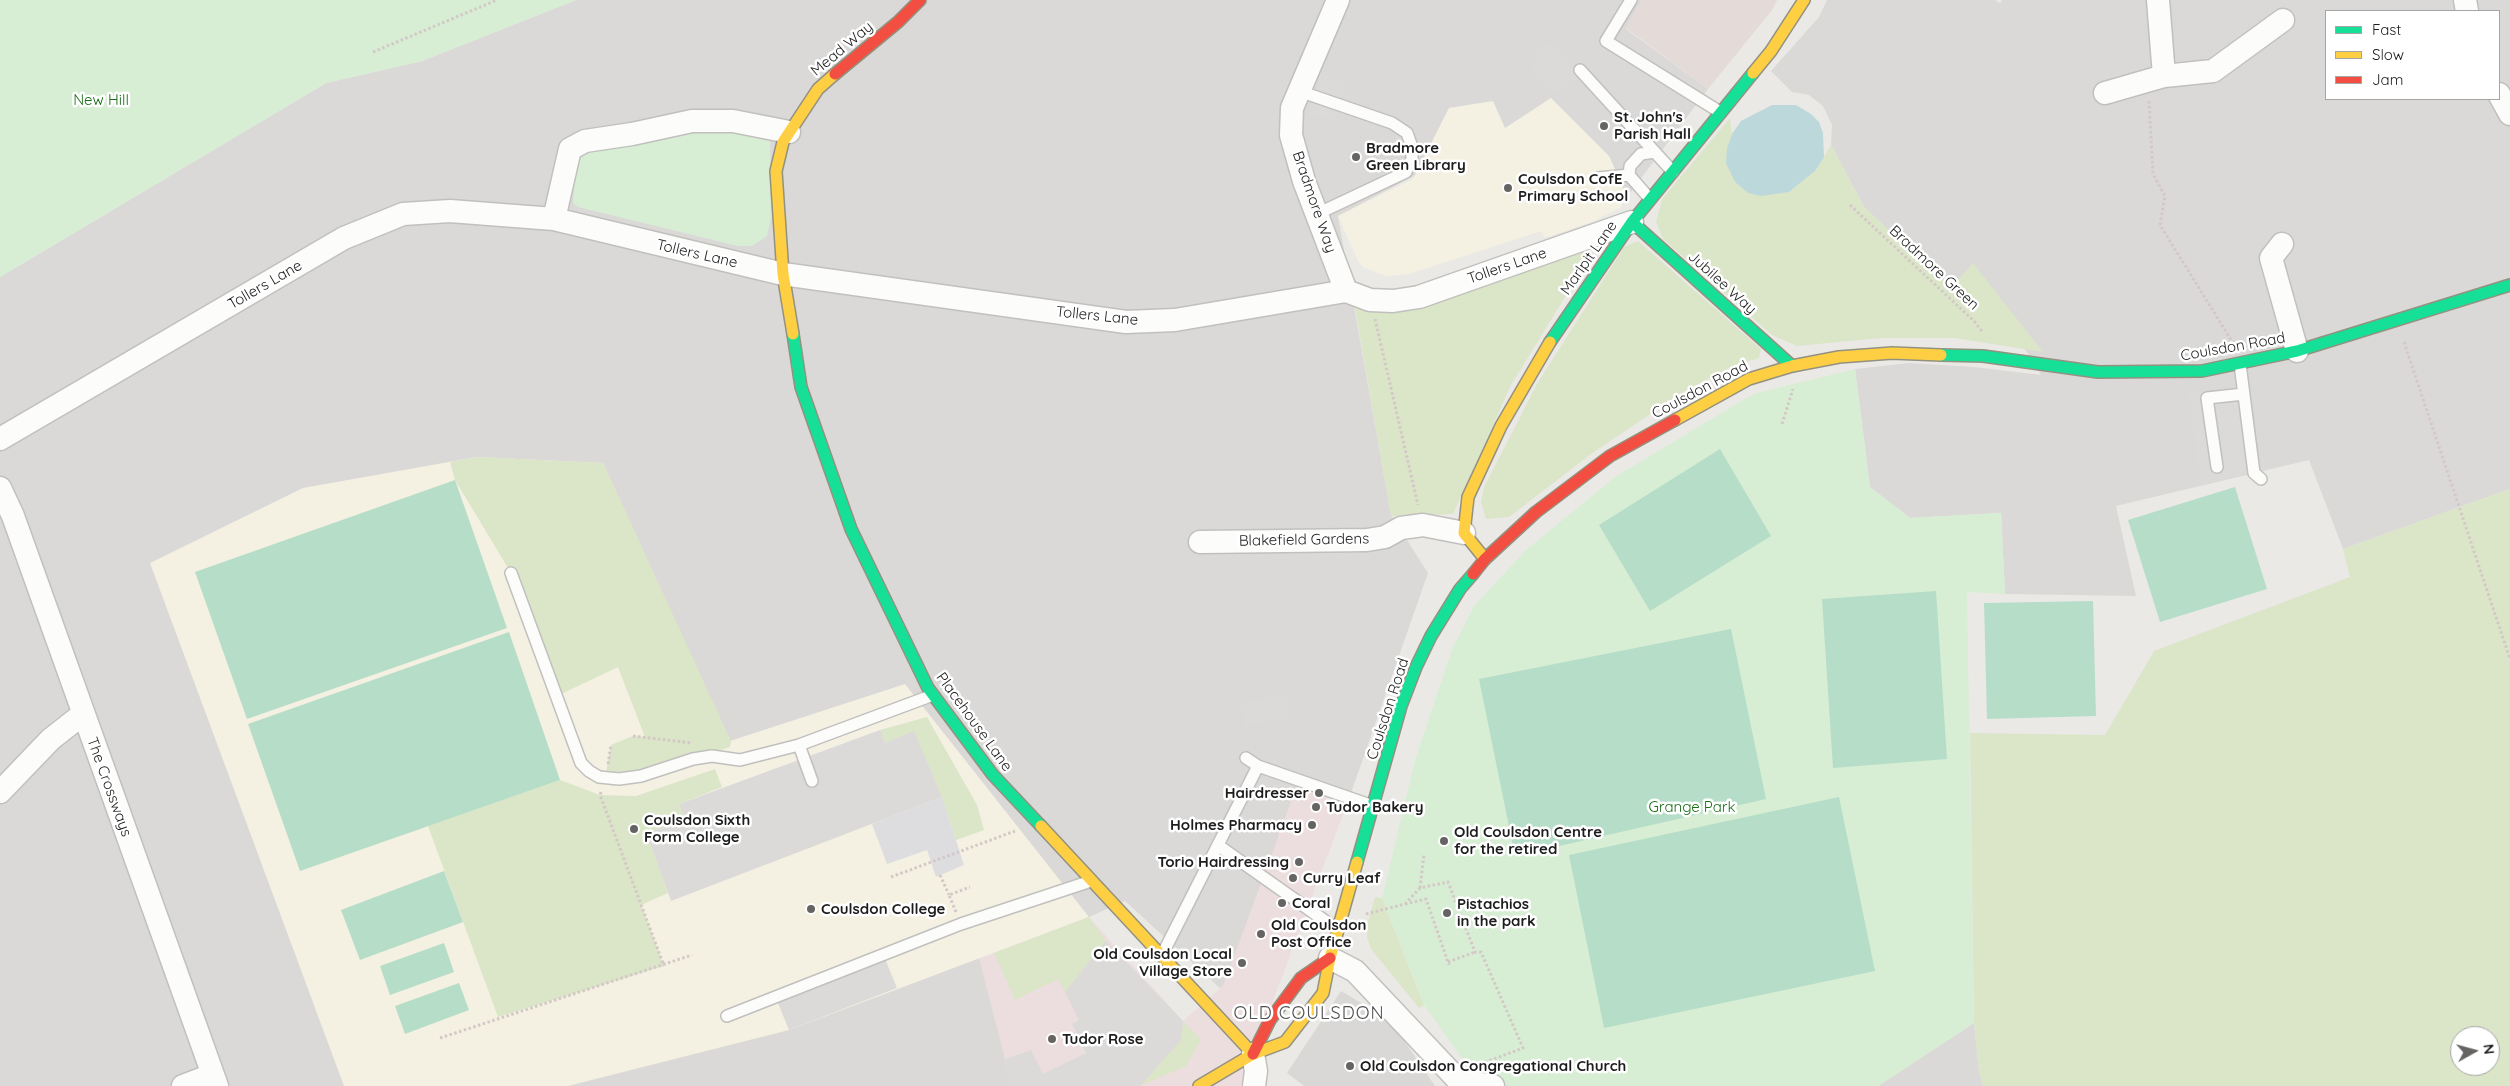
<!DOCTYPE html>
<html>
<head>
<meta charset="utf-8">
<style>
	body { margin:0 }
	#map { position:relative; width:2510px; height:1086px; overflow:hidden; background:#ebe9e6; font-family:Quicksand,sans-serif }
	canvas { display:block }
	.legend { position:absolute; left:2325px; top:10px; width:175px; height:90px; box-sizing:border-box; background:#fff; border:1px solid #a5a5a5; margin:0; padding:6px 9px; list-style:none; font-size:15px; color:#1d1d1d }
	.legend li { display:flex; align-items:center; gap:10px; height:25px }
	.legend b { width:25px; border:1px solid #a5a5a5 }
	.north { position:absolute; left:2450px; top:1026px; width:50px; height:50px; box-sizing:border-box; background:#fff; border:1px solid #a5a5a5; border-radius:50%; rotate:83deg; font-size:14px; font-weight:700; line-height:20px; text-align:center; color:#1d1d1d }
	.north::after { content:''; display:block; margin:auto; width:18px; height:22px; background:#656463; clip-path:polygon(50% 0,100% 100%,50% 72%,0 100%) }
</style>
</head>
<body>
<div id="map">
<canvas width="2510" height="1086"></canvas>
<ul class="legend">
<li><b style="height:6px;background:#16e098"></b>Fast</li>
<li><b style="height:6px;background:#ffcf43"></b>Slow</li>
<li><b style="height:6px;background:#f24e42"></b>Jam</li>
</ul>
<div class="north">N</div>
</div>
<script>
const g = document.querySelector('canvas').getContext('2d');
g.lineJoin = 'round';
function fill(path, color) { g.fillStyle = color; g.fill(path, 'evenodd'); }
const toPath = rows => new Path2D(rows.map(r => 'M' + r).join(''));
function stroke(path, color, width, dash) { g.strokeStyle = color; g.lineWidth = width; g.lineCap = dash ? 'butt' : 'round'; g.setLineDash(dash || []); g.stroke(path); }
function write(font, color, halo, rows, align = 'center') {
  g.font = font + ' Quicksand,sans-serif'; g.lineWidth = 5; g.setLineDash([]); g.textBaseline = 'middle'; g.strokeStyle = halo; g.fillStyle = color; for (const [text, x, y, turn = 0] of rows) {
    g.save(); g.translate(x, y); g.rotate((+turn || 0) * Math.PI / 180); g.textAlign = isNaN(turn) ? turn : align; if (halo) g.strokeText(text, 0, 0); g.fillText(text, 0, 0); g.restore();
  }
}
fill(toPath([
	[576,0,1642,0,1626,29,1708,89,1627,197,1609,156,1505,128,1338,216,1391,515,1428,573,1351,793,1222,990,1125,901,1089,917,980,958,1012,1086,0,1086,0,277,326,83,422,61],
	[1827,0,1995,0,2000,3,2002,0,2510,0,2510,489,2343,549,2309,460,2116,506,2136,596,2005,594,2001,513,1910,518,1870,487,1855,369,1909,363,1974,367,2041,375,1973,264,1951,289,1864,207,1831,145,1832,125,1823,106,1809,95,1792,92,1771,71,1819,17],
	[2326,11,2499,11,2499,99,2326,99],
	[1974,1023,1979,1071,1983,1086,1878,1086]
]), '#dad9d7');
fill(toPath([
	[1300,778,1351,793,1241,1086,1012,1086,979,958,1089,917,1183,1021,1223,986]
]), '#ecdede');
fill(toPath([
	[1551,98,1609,156,1627,197,1620,208,1594,221,1545,238,1541,231,1409,274,1386,276,1363,267,1358,261,1338,216,1413,179,1449,108,1493,101,1505,128],
	[477,457,603,463,730,741,905,684,1089,917,789,1030,568,1086,344,1086,150,563,303,488]
]), '#f4f1e2');
fill(toPath([
	[1341,991,1390,1020,1435,1086,1304,1086,1287,1073]
]), '#d9d8d7');
fill(toPath([
	[1642,0,1777,0,1773,9,1708,89,1626,28]
]), '#e4dad7');
fill(toPath([
	[1730,118,1732,134,1727,148,1735,182,1749,193,1789,192,1815,171,1831,145,1864,207,1951,288,1973,263,2043,352,1954,338,1881,338,1797,346,1772,335,1663,239,1656,222,1662,199],
	[1638,241,1761,349,1759,358,1733,366,1683,392,1591,454,1509,517,1486,519,1481,502,1484,487,1537,384,1624,247],
	[1597,245,1511,385,1453,514,1391,516,1355,308,1409,308],
	[477,457,603,463,731,741,730,747,641,776,605,778,611,745,633,736,645,737,618,667,557,696,511,573,455,480,450,462],
	[2510,489,2510,1086,1983,1086,1979,1071,1974,1023,1970,733,2105,735,2154,651,2350,577,2343,549],
	[2460,1036,2490,1036,2490,1066,2460,1066],
	[927,717,977,805,984,830,956,840,942,797,914,732,885,743,880,730],
	[715,769,722,787,679,804,685,819,648,834,668,893,641,905,664,966,498,1017,428,826,560,780,600,795,636,796],
	[1375,897,1382,898,1424,1005,1419,1008,1371,949,1367,937,1367,925],
	[1089,917,1106,941,1065,992,1058,979,1015,1000,994,953],
	[1183,1021,1201,1040,1186,1066,1140,1086,1181,1040]
]), '#dbe5c8');
fill(toPath([
	[0,0,576,0,422,61,326,83,0,277],
	[700,128,770,137,771,218,767,236,752,246,738,246,578,207,573,203,576,160,590,149],
	[1855,369,1870,487,1910,518,2001,513,2005,594,1967,592,1974,1023,1878,1086,1467,1086,1466,1064,1424,1005,1382,898,1415,760,1452,649,1474,606,1526,550,1615,477,1753,394]
]), '#d7eed4');
fill(toPath([
	[1720,449,1771,536,1650,611,1599,525],
	[455,480,507,628,247,719,195,572],
	[2235,487,2267,589,2160,622,2128,520],
	[1936,591,1947,759,1833,768,1822,599],
	[2093,601,2096,716,1987,719,1984,603],
	[1731,629,1766,799,1515,856,1479,679],
	[509,632,560,780,300,871,248,724],
	[1839,797,1875,971,1604,1028,1569,855],
	[444,871,463,922,360,960,341,910],
	[444,943,454,972,390,995,380,966],
	[459,983,469,1010,405,1034,395,1006]
]), '#b6ddc8');
fill(toPath([
	[1541,42,1564,53,1583,73,1558,96,1546,87,1531,67],
	[1325,75,1346,85,1333,120,1310,114,1315,96],
	[2246,388,2254,473,2200,486,2189,393],
	[1285,694,1290,717,1245,727,1240,703],
	[880,730,885,743,914,731,942,797,671,901,647,834,685,819,679,804],
	[1106,941,1183,1021,1181,1040,1140,1086,1010,1086,1003,1060,1031,1050,1043,1074,1086,1053,1072,1024,1079,1020,1065,992],
	[883,954,897,988,789,1030,775,996]
]), '#dbdad9');
fill(toPath([
	[942,797,964,865,936,877,927,850,887,864,872,824]
]), '#dddde0');
fill(toPath([
	[1772,105,1796,105,1811,114,1819,122,1823,133,1824,157,1815,171,1789,192,1761,196,1748,193,1735,182,1726,163,1727,148,1732,134,1741,121]
]), '#bdd8db');
const lane = toPath([
	[1631,0,1606,41,1720,112],
	[1580,70,1673,172],
	[1299,91,1392,123,1407,133,1412,147,1412,159,1406,172,1317,214],
	[1629,175,1630,166,1641,154,1655,152],
	[1598,178,1629,175,1650,199],
	[2240,364,2254,473,2261,479],
	[2217,467,2207,398,2244,394],
	[511,573,581,763,589,771,599,777,619,779,641,776,693,759,712,756,740,760,799,745],
	[1246,758,1258,766],
	[812,781,799,745,933,695],
	[1219,846,1338,930],
	[1162,955,1258,766,1373,806],
	[727,1016,961,924,1091,881]
]);
const street = toPath([
	[1338,0,1292,108,1291,135,1304,181,1346,291],
	[2158,0,2164,76],
	[2465,0,2467,11],
	[2105,93,2164,76,2213,71,2283,20],
	[2499,94,2510,114],
	[554,219,570,149,585,141,632,134,692,121,733,121,789,132],
	[2282,244,2271,258,2297,351],
	[0,439,344,238,403,214,450,211,554,219,783,274,1126,322,1175,320,1346,291,1370,300,1393,301,1419,297,1632,222],
	[0,488,13,516,217,1086],
	[1200,542,1367,540,1385,537,1401,528,1423,525,1464,533],
	[0,792,51,739,83,714],
	[1330,958,1355,971,1458,1080,1493,1086],
	[1253,1054,1256,1071,1254,1086],
	[183,1086,212,1075]
]);
const fast = toPath([
	[1632,222,1792,366],
	[793,334,801,387,851,529,928,688,993,775,1041,826],
	[1550,342,1632,222,1753,73],
	[1941,355,1983,356,2098,372,2202,371,2297,351,2510,285],
	[1357,862,1401,706,1416,667,1431,636,1460,589,1473,574]
]);
const slow = toPath([
	[1753,73,1771,51,1804,0],
	[793,334,783,274,776,171,783,142,818,89,835,74],
	[1675,420,1749,379,1792,366,1839,357,1892,353,1941,355],
	[1485,559,1464,533,1468,497,1501,426,1550,342],
	[1041,826,1253,1054],
	[1199,1086,1253,1054,1285,1042,1323,993,1330,958,1357,862]
]);
const jam = toPath([
	[835,74,898,22,920,0],
	[1473,574,1485,559,1536,512,1610,456,1675,420],
	[1253,1054,1270,1020,1301,978,1330,958]
]);
stroke(lane, '#c1c0be', 14);
stroke(street, '#c1c0be', 25);
stroke(fast, '#939280', 14);
stroke(slow, '#939280', 14);
stroke(jam, '#939280', 14);
stroke(toPath([
	[373,52,497,0],
	[2149,101,2153,174,2165,196,2160,225,2233,343],
	[1850,205,1974,321,1983,333],
	[1375,319,1418,505],
	[2404,342,2510,659],
	[1782,424,1793,389],
	[633,736,692,743],
	[608,764,611,745],
	[601,792,600,795,664,966],
	[940,875,949,895],
	[891,877,1015,831],
	[1420,888,1424,854],
	[1405,904,1426,899,1449,965],
	[956,912,949,895,970,887],
	[1366,914,1405,904,1420,888,1448,882,1475,952,1481,952,1523,1048,1483,1063],
	[1448,962,1475,952],
	[440,1038,692,955]
]), '#d4c8c7', 3, [2.5, 2.5]);
stroke(lane, '#fcfcfb', 11);
stroke(street, '#fcfcfb', 22);
stroke(fast, '#16e098', 11);
stroke(slow, '#ffcf43', 11);
stroke(jam, '#f24e42', 11);
for (const [x, y, r, color] of [
	[1604,126,5,"#656463"],
	[1356,157,5,"#656463"],
	[1508,188,5,"#656463"],
	[1319,793,5,"#656463"],
	[1316,807,5,"#656463"],
	[1312,825,5,"#656463"],
	[634,829,5,"#656463"],
	[1444,841,5,"#656463"],
	[1299,862,5,"#656463"],
	[1293,878,5,"#656463"],
	[1282,903,5,"#656463"],
	[811,909,5,"#656463"],
	[1447,913,5,"#656463"],
	[1261,934,5,"#656463"],
	[1242,963,5,"#656463"],
	[1052,1039,5,"#656463"],
	[1350,1066,5,"#656463"]
]) { const dot = new Path2D(); dot.arc(x, y, r, 0, 2 * Math.PI); g.fillStyle = color; g.fill(dot); stroke(dot, '#fff', 2); }
write('15px', '#1d1d1d', '#fff', [
	["Mead Way",842,49,-40],
	["Bradmore Way",1314,202,71],
	["Tollers Lane",697,254,13],
	["Marlpit Lane",1589,258,-55],
	["Tollers Lane",1507,266,-19],
	["Bradmore Green",1934,268,43],
	["Jubilee Way",1722,283,42],
	["Tollers Lane",265,285,-30],
	["Tollers Lane",1097,316,6],
	["Coulsdon Road",2233,347,-10],
	["Coulsdon Road",1700,390,-28],
	["Blakefield Gardens",1304,540,-1],
	["Coulsdon Road",1388,709,-72],
	["Placehouse Lane",974,722,54],
	["The Crossways",109,787,70]
]);
write('15px', '#1a6e18', '#fff', [
	["New Hill",101,100],
	["Grange Park",1692,807]
]);
write('bold 15px', '#1d1d1d', '#fff', [
	["St. John's",1614,117],
	["Parish Hall",1614,134],
	["Bradmore",1366,148],
	["Green Library",1366,165],
	["Coulsdon CofE",1518,179],
	["Primary School",1518,196],
	["Hairdresser",1309,793,"right"],
	["Tudor Bakery",1326,807],
	["Coulsdon Sixth",644,820],
	["Form College",644,837],
	["Holmes Pharmacy",1302,825,"right"],
	["Old Coulsdon Centre",1454,832],
	["for the retired",1454,849],
	["Torio Hairdressing",1289,862,"right"],
	["Curry Leaf",1303,878],
	["Coral",1292,903],
	["Pistachios",1457,904],
	["in the park",1457,921],
	["Coulsdon College",821,909],
	["Old Coulsdon",1271,925],
	["Post Office",1271,942],
	["Old Coulsdon Local",1232,954,"right"],
	["Village Store",1232,971,"right"],
	["Tudor Rose",1062,1039],
	["Old Coulsdon Congregational Church",1360,1066]
], 'left');
g.letterSpacing = '1px';
write('18px', '#505050', '#fff', [
	["OLD COULSDON",1309,1014]
]);
g.letterSpacing = '0px';
</script>
</body>
</html>
